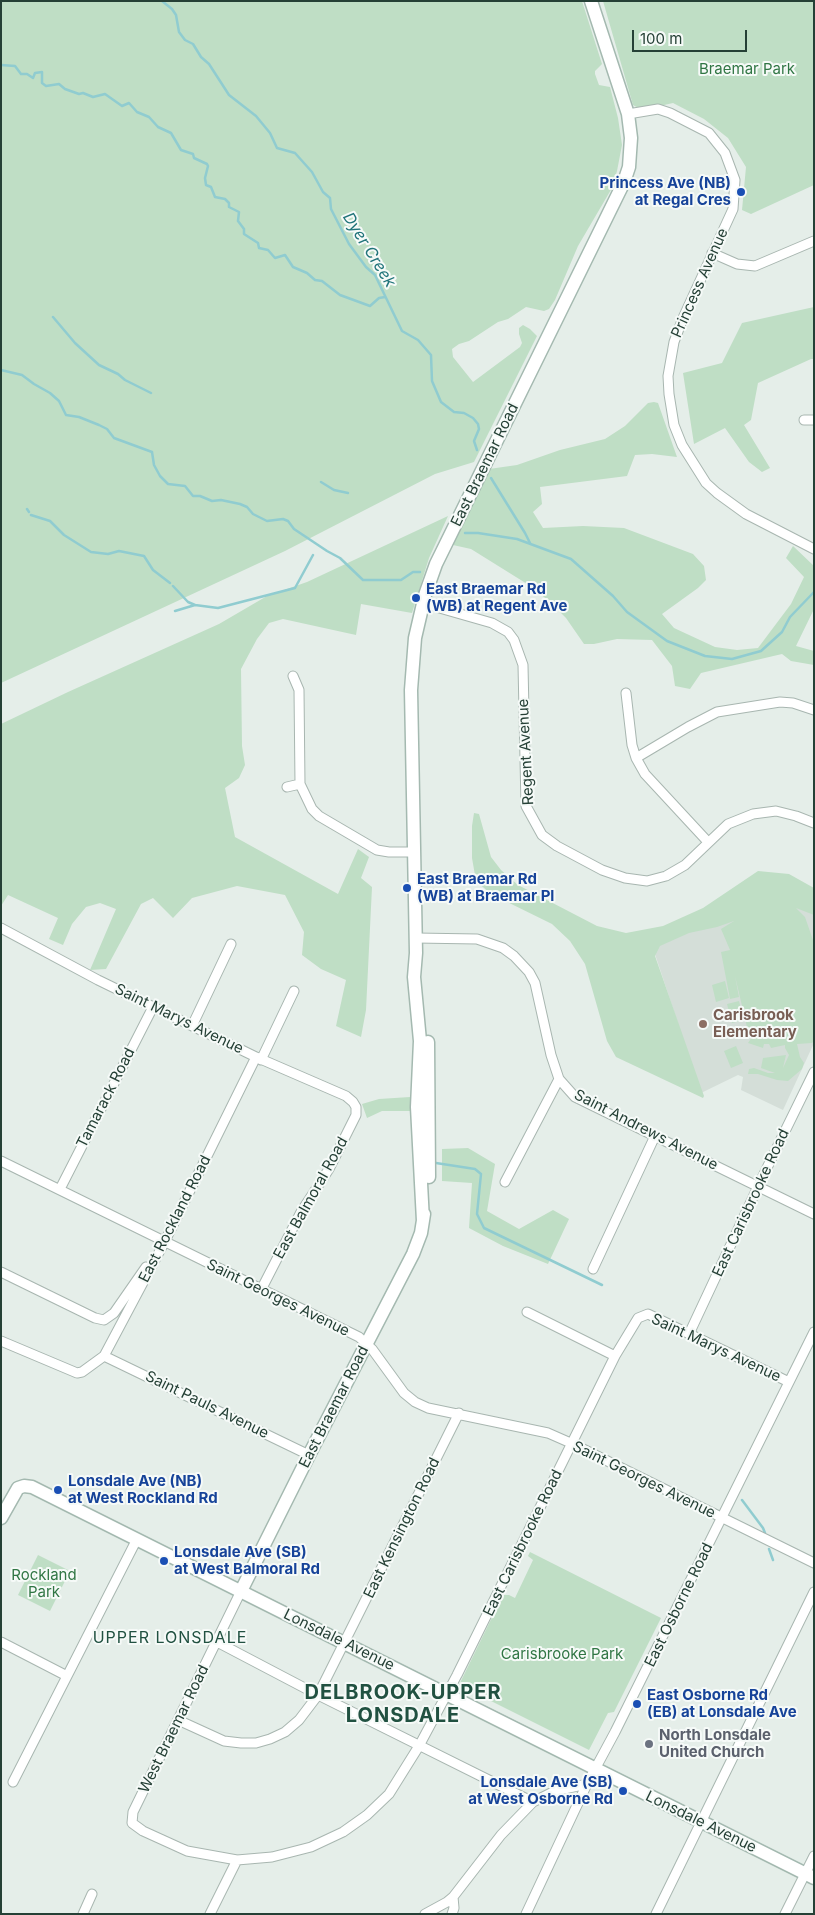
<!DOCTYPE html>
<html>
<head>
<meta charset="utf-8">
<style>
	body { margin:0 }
	#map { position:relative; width:815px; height:1915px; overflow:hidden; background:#e5eee9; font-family:Inter,sans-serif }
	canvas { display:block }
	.frame { position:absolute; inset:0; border:2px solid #254036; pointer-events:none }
	.scale { position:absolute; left:632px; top:30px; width:115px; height:22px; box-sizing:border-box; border:2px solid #254036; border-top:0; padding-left:6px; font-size:15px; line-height:18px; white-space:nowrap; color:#254036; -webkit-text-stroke:4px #f6faf8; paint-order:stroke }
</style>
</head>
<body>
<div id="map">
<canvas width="815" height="1915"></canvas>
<div class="frame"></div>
<div class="scale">100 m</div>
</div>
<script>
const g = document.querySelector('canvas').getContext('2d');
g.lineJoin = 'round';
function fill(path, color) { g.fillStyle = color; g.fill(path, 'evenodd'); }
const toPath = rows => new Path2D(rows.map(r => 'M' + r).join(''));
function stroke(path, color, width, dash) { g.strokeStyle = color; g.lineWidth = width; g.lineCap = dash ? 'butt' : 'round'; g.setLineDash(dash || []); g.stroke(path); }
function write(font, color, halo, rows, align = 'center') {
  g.font = font + ' Inter,sans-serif'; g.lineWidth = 4; g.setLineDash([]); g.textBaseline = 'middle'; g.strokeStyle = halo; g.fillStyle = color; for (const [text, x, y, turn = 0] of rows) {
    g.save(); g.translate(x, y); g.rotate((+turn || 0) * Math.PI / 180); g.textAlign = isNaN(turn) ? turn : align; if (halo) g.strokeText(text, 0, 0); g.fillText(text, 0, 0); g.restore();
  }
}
fill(toPath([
	[780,895,809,904,814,916,814,1043,783,1110,741,1090,743,1077,738,1075,701,1093,652,945]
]), '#d4ded8');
fill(toPath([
	[1,1,582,1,602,64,595,71,595,74,599,85,610,87,618,118,622,145,617,171,612,188,578,246,555,300,549,309,544,311,526,307,508,319,498,322,469,341,459,344,452,349,453,357,473,382,520,347,522,343,519,334,519,328,523,325,530,329,537,336,474,462,435,474,285,551,1,683],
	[603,1,814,1,814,185,751,214,742,210,746,167,728,138,704,119,673,103,642,110,633,105],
	[814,307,814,359,811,359,758,383,751,420,744,425,770,468,762,472,749,462,725,428,694,444,683,373,722,363,742,323],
	[654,402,658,403,677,457,652,454,635,455,627,476,540,487,542,504,533,512,543,528,583,526,624,528,693,554,704,566,706,580,698,588,662,614,674,628,715,647,737,650,758,648,791,604,804,577,786,558,793,546,814,566,814,609,796,646,814,651,814,665,791,661,782,654,701,673,690,689,675,686,672,666,652,640,617,639,594,644,584,644,566,618,550,602,532,587,471,549,453,545,489,469,517,465,560,450,605,439,625,426,648,403],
	[448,516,429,558,412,613,361,604,356,635,283,619,269,623,257,639,241,669,242,746,245,765,239,778,225,788,235,837,338,894,358,849,369,857,361,878,372,887,366,1010,361,1037,336,1026,346,980,321,969,302,955,304,932,285,895,237,886,192,898,173,918,153,898,141,904,106,969,90,970,116,909,100,903,86,907,72,924,63,945,49,939,58,918,8,895,1,906,1,724,68,692,219,624,267,596,307,582],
	[474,813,479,814,491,857,501,870,518,885,597,926,626,933,663,926,703,908,758,871,789,874,814,888,814,915,796,908,805,917,814,943,814,1041,812,1043,797,1044,800,1057,804,1063,802,1069,788,1081,777,1080,758,1074,748,1074,749,1069,754,1068,768,1073,775,1073,761,1068,763,1058,786,1055,783,1068,789,1055,785,1048,785,1045,771,1048,769,1044,764,1044,763,1048,748,1043,754,1034,747,1027,735,976,739,997,730,999,721,952,730,950,721,929,734,921,717,927,689,933,660,946,655,956,704,1096,703,1098,616,1057,607,1041,585,964,570,941,552,924,491,894,476,881,472,858,472,826],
	[725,981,729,998,716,1002,712,985],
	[739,1001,744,1020,732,1023,727,1004],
	[736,1046,743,1063,731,1068,724,1051],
	[410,1097,411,1111,382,1111,367,1118,362,1104,379,1099],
	[468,1148,495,1164,487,1211,519,1229,553,1210,569,1219,548,1264,503,1246,469,1228,472,1183,442,1181,442,1149],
	[530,1552,661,1618,614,1712,608,1713,589,1750,459,1685,503,1595,509,1595,515,1598,533,1560,528,1556],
	[38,1555,70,1571,50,1611,18,1595]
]), '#bfdec5');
stroke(toPath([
	[162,1,172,9,176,15,179,32,185,40,193,44,201,57,209,64,229,95,256,116,270,133,277,148,295,153,312,172,323,192,330,198,331,209,349,244,366,267,375,275,402,331,418,340,431,355,432,381,441,402,454,412,464,413,473,418,478,424,479,429,474,441,477,450],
	[1,65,15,66,21,74,27,74,33,78,35,73,42,72,42,83,46,86,59,84,65,89,79,94,83,93,93,97,105,94,122,106,129,103,137,112,149,117,158,127,171,133,181,150,193,154,194,158,207,164,208,166,205,178,206,185,211,187,215,197,225,199,229,203,229,207,239,212,238,221,244,229,244,234,258,243,259,248,268,250,275,258,285,255,293,267,307,273,315,280,322,281,340,295,370,306,379,298,385,297],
	[53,317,75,343,99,365,118,374,125,380,151,393],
	[1,370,22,375,34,384,50,393,59,401,66,415,79,417,99,425,107,429,114,438,152,452,154,465,160,476,168,484,185,486,193,496,200,496,212,501,221,500,240,504,247,507,253,514,267,521,283,519,288,521,294,529,327,551,340,558,363,580,401,580,413,572,420,572],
	[491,478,525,533,530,543],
	[321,482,334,490,348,493],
	[27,509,29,512],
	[31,515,50,521,64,535,91,552,108,554,119,551,144,556,153,570,170,583],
	[465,533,478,533,517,539,571,559,613,596,627,612,667,641,705,656,732,659,761,651,782,632,790,617,814,592],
	[173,586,188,602,195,605],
	[175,611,195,605,218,608,295,588,313,555],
	[436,1163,475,1169,481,1174,477,1214,484,1228,602,1285],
	[742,1500,763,1528,765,1533],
	[769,1549,773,1560]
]), '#90ccd0', 2.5);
const street = toPath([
	[628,114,658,109,670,113,709,133,725,153,735,180,733,209,683,318,674,342,668,376,669,394,674,425,682,445,706,483,717,493,746,514,814,549],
	[712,253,737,264,755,266,814,241],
	[804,420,814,420],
	[422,603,492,623,508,632,514,640,523,665,526,806,542,835,557,846,602,870,625,878,647,881,666,876,685,865,728,824,753,814,776,811,796,816,814,823],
	[293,676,299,690,300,784,312,809,319,816,377,850,389,852,414,852],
	[626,693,632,745,636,758,645,774,708,842],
	[636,758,688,727,717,712,780,702,793,703,814,710],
	[287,787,300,784],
	[1,928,98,980,256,1057,346,1096,353,1102,356,1107,356,1115,329,1169,301,1212,262,1288],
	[416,938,477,939,503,948,514,956,529,972,535,983,551,1055,559,1079,575,1097,814,1214],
	[192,1026,231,944],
	[261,1060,294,991],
	[1,1161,359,1337,372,1349,404,1393,415,1402,428,1408,548,1433,573,1444,814,1563],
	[505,1182,559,1079],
	[60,1189,153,1007],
	[593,1269,655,1136],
	[1,1272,95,1318,104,1320,114,1313,146,1267],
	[527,1312,615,1356],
	[689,1334,763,1176,814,1072],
	[1,1341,77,1373,82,1372,104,1356,164,1243,256,1057],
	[104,1356,309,1455],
	[241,1591,133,1812,132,1823,143,1831,187,1851,237,1860,272,1857,311,1847,343,1832,367,1815,389,1794,419,1746,457,1675,615,1356,638,1318,648,1314,789,1382],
	[1,1642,67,1676],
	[217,1642,318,1695,533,1802],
	[178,1720,224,1741,241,1743,256,1743,270,1739,285,1732,299,1720,318,1695,459,1413],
	[13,1782,137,1539],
	[83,1914,92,1894],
	[210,1914,237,1860],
	[425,1914,447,1902,453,1897,501,1835,533,1802,555,1791,587,1784],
	[452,1914,454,1908,453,1897],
	[526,1914,587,1784,615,1732,814,1332],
	[656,1914,814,1592],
	[785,1914,814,1856]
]);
const secondary = toPath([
	[428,1042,429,1177],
	[423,1221,417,1107,420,1041,414,977,416,953,411,690,415,638,425,595,436,564,624,182,629,167,631,138,628,114,591,1],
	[1,1518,18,1488,24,1486,32,1487,814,1878],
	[241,1591,309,1455,413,1254,421,1233,424,1214]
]);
stroke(street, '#a8b6b0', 11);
stroke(secondary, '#a4b9b0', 15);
stroke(street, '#fff', 9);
stroke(secondary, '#fff', 12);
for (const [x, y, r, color] of [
	[741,192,5,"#1a4fb4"],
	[416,598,5,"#1a4fb4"],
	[407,888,5,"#1a4fb4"],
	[703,1024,5,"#8d6e63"],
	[58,1490,5,"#1a4fb4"],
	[164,1561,5,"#1a4fb4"],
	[637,1704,5,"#1a4fb4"],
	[649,1744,5,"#6b7280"],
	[623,1791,5,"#1a4fb4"]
]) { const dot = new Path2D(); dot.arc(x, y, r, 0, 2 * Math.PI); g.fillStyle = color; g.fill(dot); stroke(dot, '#f6faf8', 2); }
write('15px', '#307644', '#f6faf8', [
	["Braemar Park",747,69],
	["Rockland",44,1575],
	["Park",44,1592],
	["Carisbrooke Park",562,1654]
]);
write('bold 15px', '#164399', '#f6faf8', [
	["Princess Ave (NB)",731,183,"right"],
	["at Regal Cres",731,200,"right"],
	["East Braemar Rd",426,589],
	["(WB) at Regent Ave",426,606],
	["East Braemar Rd",417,879],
	["(WB) at Braemar Pl",417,896],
	["Lonsdale Ave (NB)",68,1481],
	["at West Rockland Rd",68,1498],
	["Lonsdale Ave (SB)",174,1552],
	["at West Balmoral Rd",174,1569],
	["East Osborne Rd",647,1695],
	["(EB) at Lonsdale Ave",647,1712],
	["Lonsdale Ave (SB)",613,1782,"right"],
	["at West Osborne Rd",613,1799,"right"]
], 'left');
write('15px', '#254036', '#f6faf8', [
	["Princess Avenue",700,283,-66],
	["East Braemar Road",485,465,-64],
	["Regent Avenue",526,752,-93],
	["Saint Marys Avenue",179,1019,26],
	["Tamarack Road",106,1098,-63],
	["Saint Andrews Avenue",646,1130,27],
	["East Balmoral Road",311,1198,-61],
	["East Carisbrooke Road",751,1203,-65],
	["East Rockland Road",175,1219,-63],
	["Saint Georges Avenue",278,1298,26],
	["Saint Marys Avenue",716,1348,25],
	["Saint Pauls Avenue",207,1405,26],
	["East Braemar Road",334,1407,-63],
	["Saint Georges Avenue",644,1480,26],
	["East Kensington Road",402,1528,-64],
	["East Carisbrooke Road",523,1543,-64],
	["East Osborne Road",679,1605,-64],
	["Lonsdale Avenue",339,1640,26],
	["West Braemar Road",174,1729,-64],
	["Lonsdale Avenue",701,1822,26]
]);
write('bold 15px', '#785e54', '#f6faf8', [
	["Carisbrook",713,1015],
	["Elementary",713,1032]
], 'left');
write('bold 15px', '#5b616d', '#f6faf8', [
	["North Lonsdale",659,1735],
	["United Church",659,1752]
], 'left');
write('italic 16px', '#20747a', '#f6faf8', [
	["Dyer Creek",369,250,58]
]);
g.letterSpacing = '1px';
write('16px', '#215141', '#f6faf8', [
	["UPPER LONSDALE",170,1638]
]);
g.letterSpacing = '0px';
g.letterSpacing = '1px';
write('bold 20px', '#215141', '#f6faf8', [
	["DELBROOK-UPPER",403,1693],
	["LONSDALE",403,1716]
]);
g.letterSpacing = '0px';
</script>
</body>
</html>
